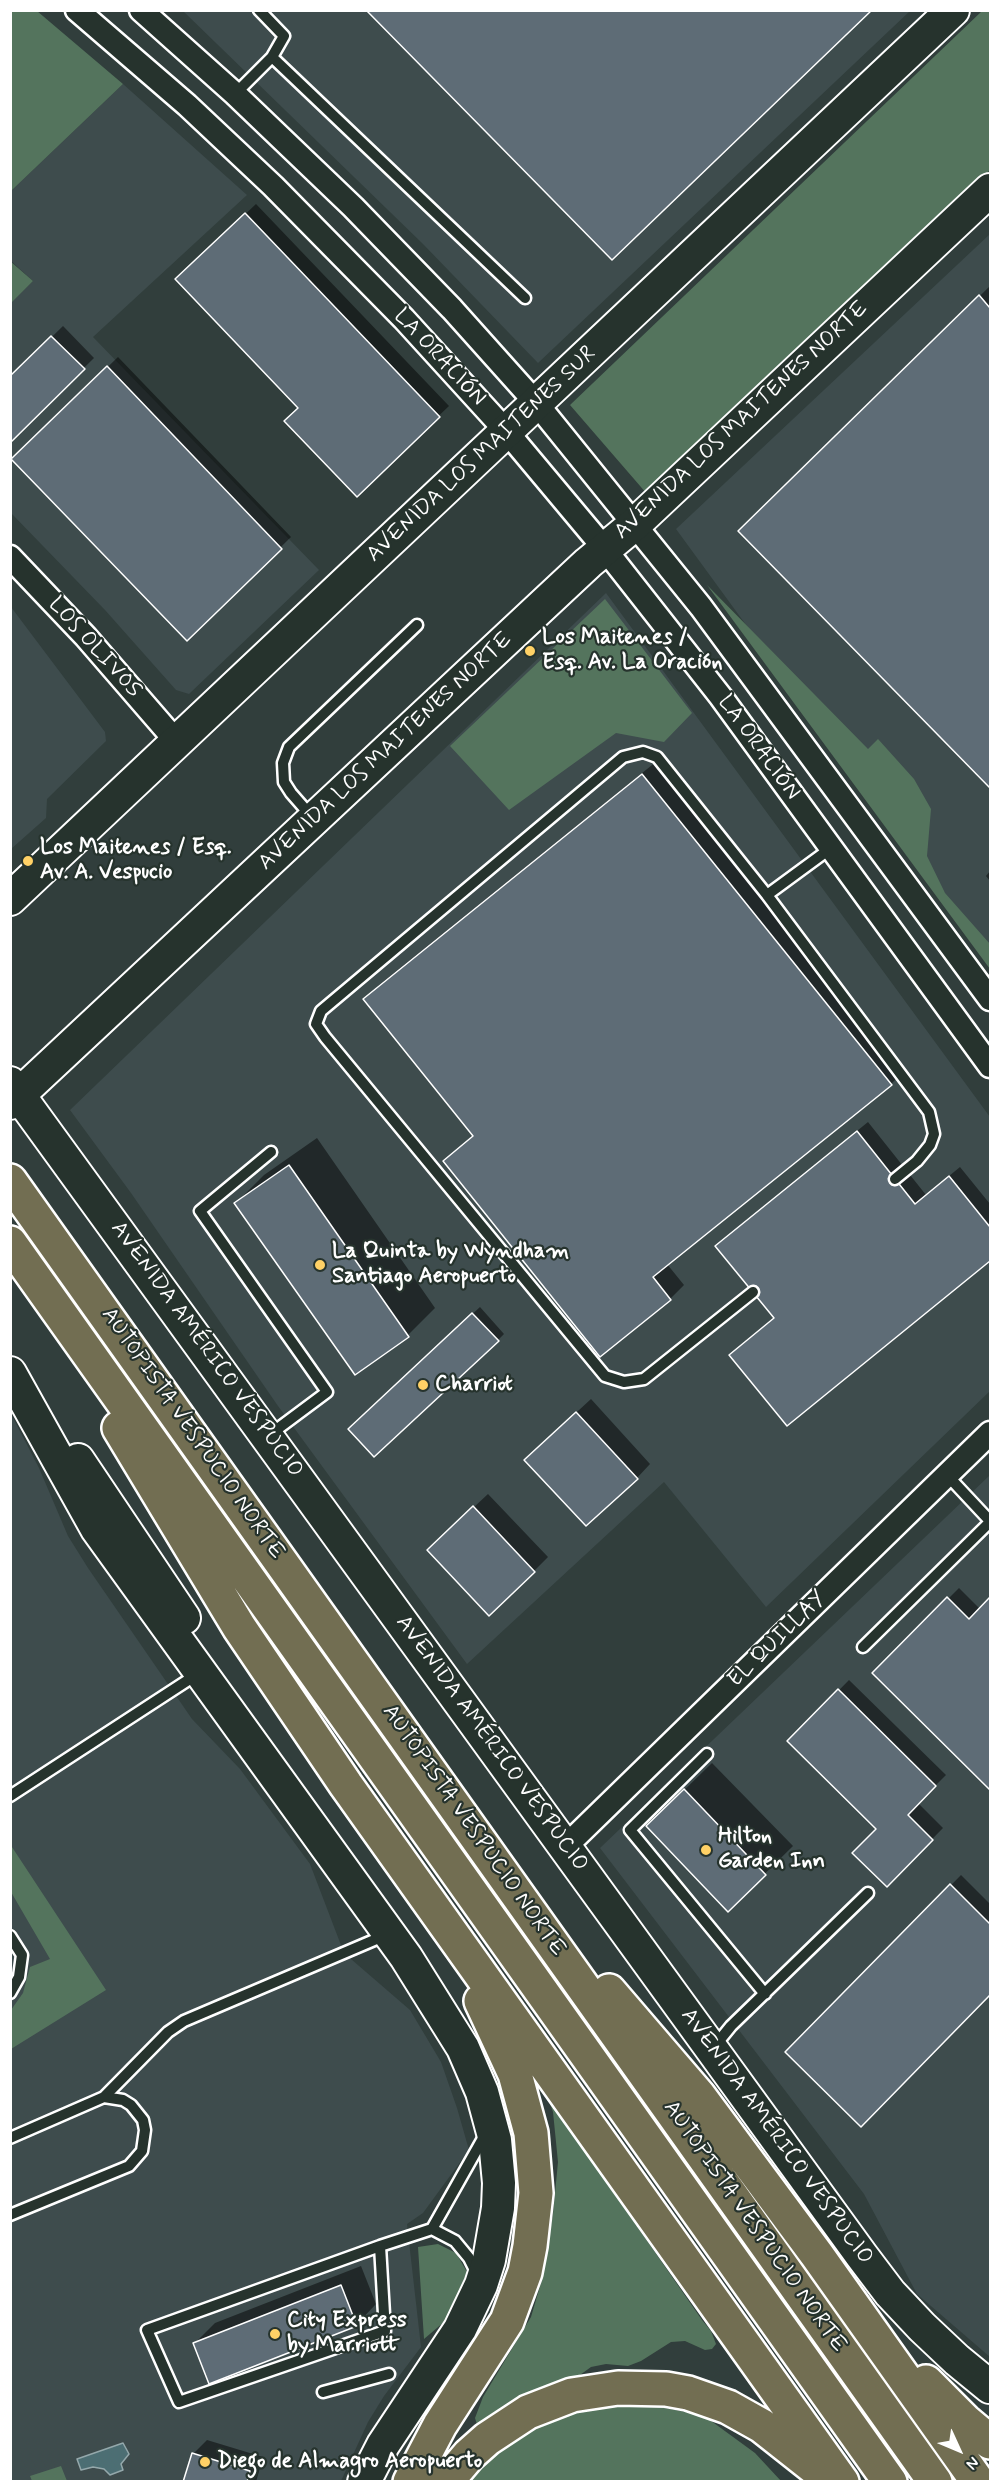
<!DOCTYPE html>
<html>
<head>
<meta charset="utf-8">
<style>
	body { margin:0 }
	#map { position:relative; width:1001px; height:2492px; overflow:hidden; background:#313e3c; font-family:Mynerve,sans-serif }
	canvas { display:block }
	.frame { position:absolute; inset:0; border:12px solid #fff; pointer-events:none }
	.north { position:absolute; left:929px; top:2420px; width:60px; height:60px; -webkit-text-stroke:4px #26332d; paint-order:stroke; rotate:134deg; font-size:16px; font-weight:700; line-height:24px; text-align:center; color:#fff }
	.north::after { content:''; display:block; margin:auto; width:21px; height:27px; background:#fff; clip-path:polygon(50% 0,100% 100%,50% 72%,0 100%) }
</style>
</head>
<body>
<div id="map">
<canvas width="1001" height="2492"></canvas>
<div class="frame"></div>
<div class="north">N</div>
</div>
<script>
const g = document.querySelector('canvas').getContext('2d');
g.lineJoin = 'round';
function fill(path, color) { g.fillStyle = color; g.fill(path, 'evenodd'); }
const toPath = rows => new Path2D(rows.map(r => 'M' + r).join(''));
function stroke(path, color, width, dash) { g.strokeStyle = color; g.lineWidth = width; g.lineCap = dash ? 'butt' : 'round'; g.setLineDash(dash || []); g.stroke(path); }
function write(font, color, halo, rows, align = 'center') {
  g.font = font + ' Mynerve,sans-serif'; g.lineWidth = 4.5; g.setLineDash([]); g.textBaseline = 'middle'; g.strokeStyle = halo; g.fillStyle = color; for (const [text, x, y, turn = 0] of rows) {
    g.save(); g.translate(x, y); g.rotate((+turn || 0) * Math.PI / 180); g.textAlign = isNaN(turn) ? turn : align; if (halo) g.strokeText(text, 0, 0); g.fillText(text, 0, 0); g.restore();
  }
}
fill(toPath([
	[183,11,910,11,538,363,423,244],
	[123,84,247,195,93,337,319,570,189,694,176,690,105,610,11,513,10,303,33,281,11,261,11,191],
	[990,234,990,959,676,529],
	[606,593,990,1117,990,1391,766,1607,664,1482,467,1664,278,1406,131,1193,70,1110],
	[11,607,105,732,106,741,47,799,46,818,11,849],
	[10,1412,39,1468,68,1536,88,1568,192,1719,240,1769,310,1864,344,1953,410,2010,441,2062,457,2108,469,2150,423,2213,407,2224,421,2347,384,2396,368,2422,341,2481,11,2481],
	[990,1475,990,2357,917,2294,864,2194,600,1848]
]), '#3e4c4d');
fill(toPath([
	[11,10,37,11,123,84,11,191],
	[982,11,990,11,990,170,647,494,570,405],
	[10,261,33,281,11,303,10,303],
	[707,585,868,749,878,739,914,779,931,809,927,856,945,893,990,944,990,969],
	[605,599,692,713,664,742,616,733,509,810,450,746],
	[10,1844,106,1990,11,2049,11,2010,23,1993,30,1967,50,1959,11,1892],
	[548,2098,702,2320,711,2331,716,2344,712,2349,705,2350,685,2341,671,2342,641,2361,628,2366,606,2364,591,2367,573,2380,478,2428,475,2418,483,2397,531,2317,541,2283,553,2214,558,2162,553,2112],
	[438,2244,456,2253,467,2272,459,2297,444,2322,424,2339,418,2247],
	[612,2403,648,2405,703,2415,755,2453,781,2481,467,2482,492,2456,529,2430,563,2413],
	[61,2466,67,2481,32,2481,30,2476]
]), '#54745d');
const water = toPath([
	[123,2443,129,2454,121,2464,123,2470,110,2475,104,2469,93,2467,81,2470,77,2459,123,2443]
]);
fill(water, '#4c6e73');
stroke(water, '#94a8ab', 1.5);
fill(toPath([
	[256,204,449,406,357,494,300,407,177,279],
	[990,286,990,786,740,531],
	[63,326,94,358,10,441,10,378],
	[118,357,291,537,187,639,13,459],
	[657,761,905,1070,891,1084,667,1264,684,1285,670,1299,445,1161,474,1135,365,999,379,985],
	[990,871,990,881,986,876],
	[868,1122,926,1195,960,1167,990,1204,990,1259,787,1424,731,1355,775,1317,728,1236],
	[317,1138,435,1308,408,1335,236,1203,264,1175],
	[480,1307,504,1334,498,1340,357,1422],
	[591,1399,650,1464,637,1478,540,1446],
	[488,1494,548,1557,534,1571,443,1536],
	[959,1588,980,1609,990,1599,990,1788,874,1673],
	[849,1680,946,1775,918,1803,943,1828,887,1885,878,1829,789,1741],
	[712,1763,793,1846,728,1910,675,1799],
	[961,1875,990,1904,990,1993,861,2125,787,2052],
	[361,2266,376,2304,356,2325,195,2343,215,2323],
	[207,2440,263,2457,256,2482,185,2482,193,2454]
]), '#0007');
const building = toPath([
	[366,10,872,10,612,260,366,10],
	[245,213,440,417,357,497,284,421,298,408,175,279,245,213],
	[979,295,990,308,990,788,738,531,979,295],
	[51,336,85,369,10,443,10,376,51,336],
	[107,366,282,549,187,641,11,459,107,366],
	[642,774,892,1085,653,1277,671,1300,600,1357,443,1161,473,1136,363,999,642,774],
	[857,1131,915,1204,949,1176,990,1227,990,1261,787,1426,729,1355,774,1318,715,1246,857,1131],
	[289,1165,409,1337,355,1375,234,1203,289,1165],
	[472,1313,499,1341,374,1457,348,1429,472,1313],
	[576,1412,638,1479,586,1526,524,1460,576,1412],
	[473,1506,535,1572,489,1616,427,1550,473,1506],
	[947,1597,969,1619,990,1597,990,1790,872,1673,947,1597],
	[838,1689,936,1786,908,1815,933,1840,887,1887,852,1853,876,1829,787,1741,838,1689],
	[684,1789,766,1875,728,1912,646,1826,684,1789],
	[950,1884,990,1924,990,1995,861,2127,785,2052,950,1884],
	[341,2285,357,2326,209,2384,193,2343,341,2285],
	[192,2453,250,2471,247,2482,183,2482,192,2453]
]);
fill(building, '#5e6c76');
stroke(building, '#fff', 1.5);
const lane = toPath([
	[272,57,525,298],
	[235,94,272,57,284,36,259,10],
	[312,817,291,793,284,782,283,763,289,747,417,625],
	[767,895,929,1112,934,1134,930,1145,917,1161,895,1179],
	[753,1292,644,1379,624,1382,605,1376,325,1037,316,1024,321,1011,623,757,643,752,657,757,767,895,831,848],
	[268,1436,327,1392,200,1211,271,1152],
	[947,1475,990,1521],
	[863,1647,990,1522],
	[707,1754,630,1830,765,1994],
	[10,1796,199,1673],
	[10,1936,22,1955,19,1977,10,1993],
	[714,2047,731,2026,868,1893],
	[104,2097,168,2032,184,2021,386,1935],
	[10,2138,104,2097,123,2100,131,2105,143,2120,145,2130,142,2151,129,2166,10,2215],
	[432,2229,455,2241,469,2258,477,2274],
	[380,2246,385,2331,179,2402,147,2330,380,2246,432,2229,485,2135],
	[323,2392,389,2374]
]);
const street = toPath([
	[77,10,187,105,273,186,404,319,507,432,604,548,721,697,990,1066],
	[141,10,235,94,353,207,452,309,537,404,701,607,990,999],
	[10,557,86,637,176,741],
	[565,1847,990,1433]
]);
const secondary = toPath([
	[10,899,953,10],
	[10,1083,862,2256,890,2293,922,2327,957,2360,990,2387],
	[10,1103,588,563,635,524,990,190],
	[10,1373,97,1529,406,1957,463,2048,482,2092,495,2140,499,2183,498,2208,489,2260,481,2285,460,2329,383,2445,364,2482],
	[78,1460,184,1618]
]);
const highway = toPath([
	[10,1181,935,2482],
	[10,1243,890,2482],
	[119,1428,239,1627,346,1785,842,2482],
	[609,1991,699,2096,817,2255,978,2482],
	[926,2382,965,2421,990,2442],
	[410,2482,440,2425,507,2321,525,2272,530,2246,536,2193,531,2133,515,2074,481,2001],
	[446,2482,469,2455,487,2439,528,2412,572,2395,618,2388,666,2389,688,2393,728,2407,762,2426,824,2475]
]);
stroke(lane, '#fff', 15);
stroke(street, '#fff', 27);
stroke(secondary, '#fff', 36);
stroke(highway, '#fff', 38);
stroke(lane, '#26332d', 10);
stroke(street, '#26332d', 22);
stroke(secondary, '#26332d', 32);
stroke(highway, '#726e52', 33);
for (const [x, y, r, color] of [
	[530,651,6,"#ffd166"],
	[28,861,6,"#ffd166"],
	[320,1265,6,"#ffd166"],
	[423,1385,6,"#ffd166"],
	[706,1850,6,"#ffd166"],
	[275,2334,6,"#ffd166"],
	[205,2462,6,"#ffd166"]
]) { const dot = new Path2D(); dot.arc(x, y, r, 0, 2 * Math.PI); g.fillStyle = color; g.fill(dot); stroke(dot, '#26332d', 2); }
write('22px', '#fff', '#26332d', [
	["LA ORACIÓN",439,358,47],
	["AVENIDA LOS MAITENES NORTE",742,421,-43],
	["AVENIDA LOS MAITENES SUR",482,455,-43],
	["LOS OLIVOS",94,648,48],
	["LA ORACIÓN",758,748,54],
	["AVENIDA LOS MAITENES NORTE",386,752,-43],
	["AVENIDA AMÉRICO VESPUCIO",206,1350,54],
	["AUTOPISTA VESPUCIO NORTE",192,1434,55],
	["EL QUILLAY",778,1640,-44],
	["AVENIDA AMÉRICO VESPUCIO",491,1744,54],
	["AUTOPISTA VESPUCIO NORTE",473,1831,55],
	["AVENIDA AMÉRICO VESPUCIO",776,2137,54],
	["AUTOPISTA VESPUCIO NORTE",754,2227,55]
]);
write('bold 22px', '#fff', '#26332d', [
	["Los Maitenes /",542,638],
	["Esq. Av. La Oración",542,663],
	["Los Maitenes / Esq.",40,848],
	["Av. A. Vespucio",40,873],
	["La Quinta by Wyndham",332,1252],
	["Santiago Aeropuerto",332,1277],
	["Charriot",435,1385],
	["Hilton",718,1837],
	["Garden Inn",718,1862],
	["City Express",287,2321],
	["by Marriott",287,2346],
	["Diego de Almagro Aeropuerto",217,2462]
], 'left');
</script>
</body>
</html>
